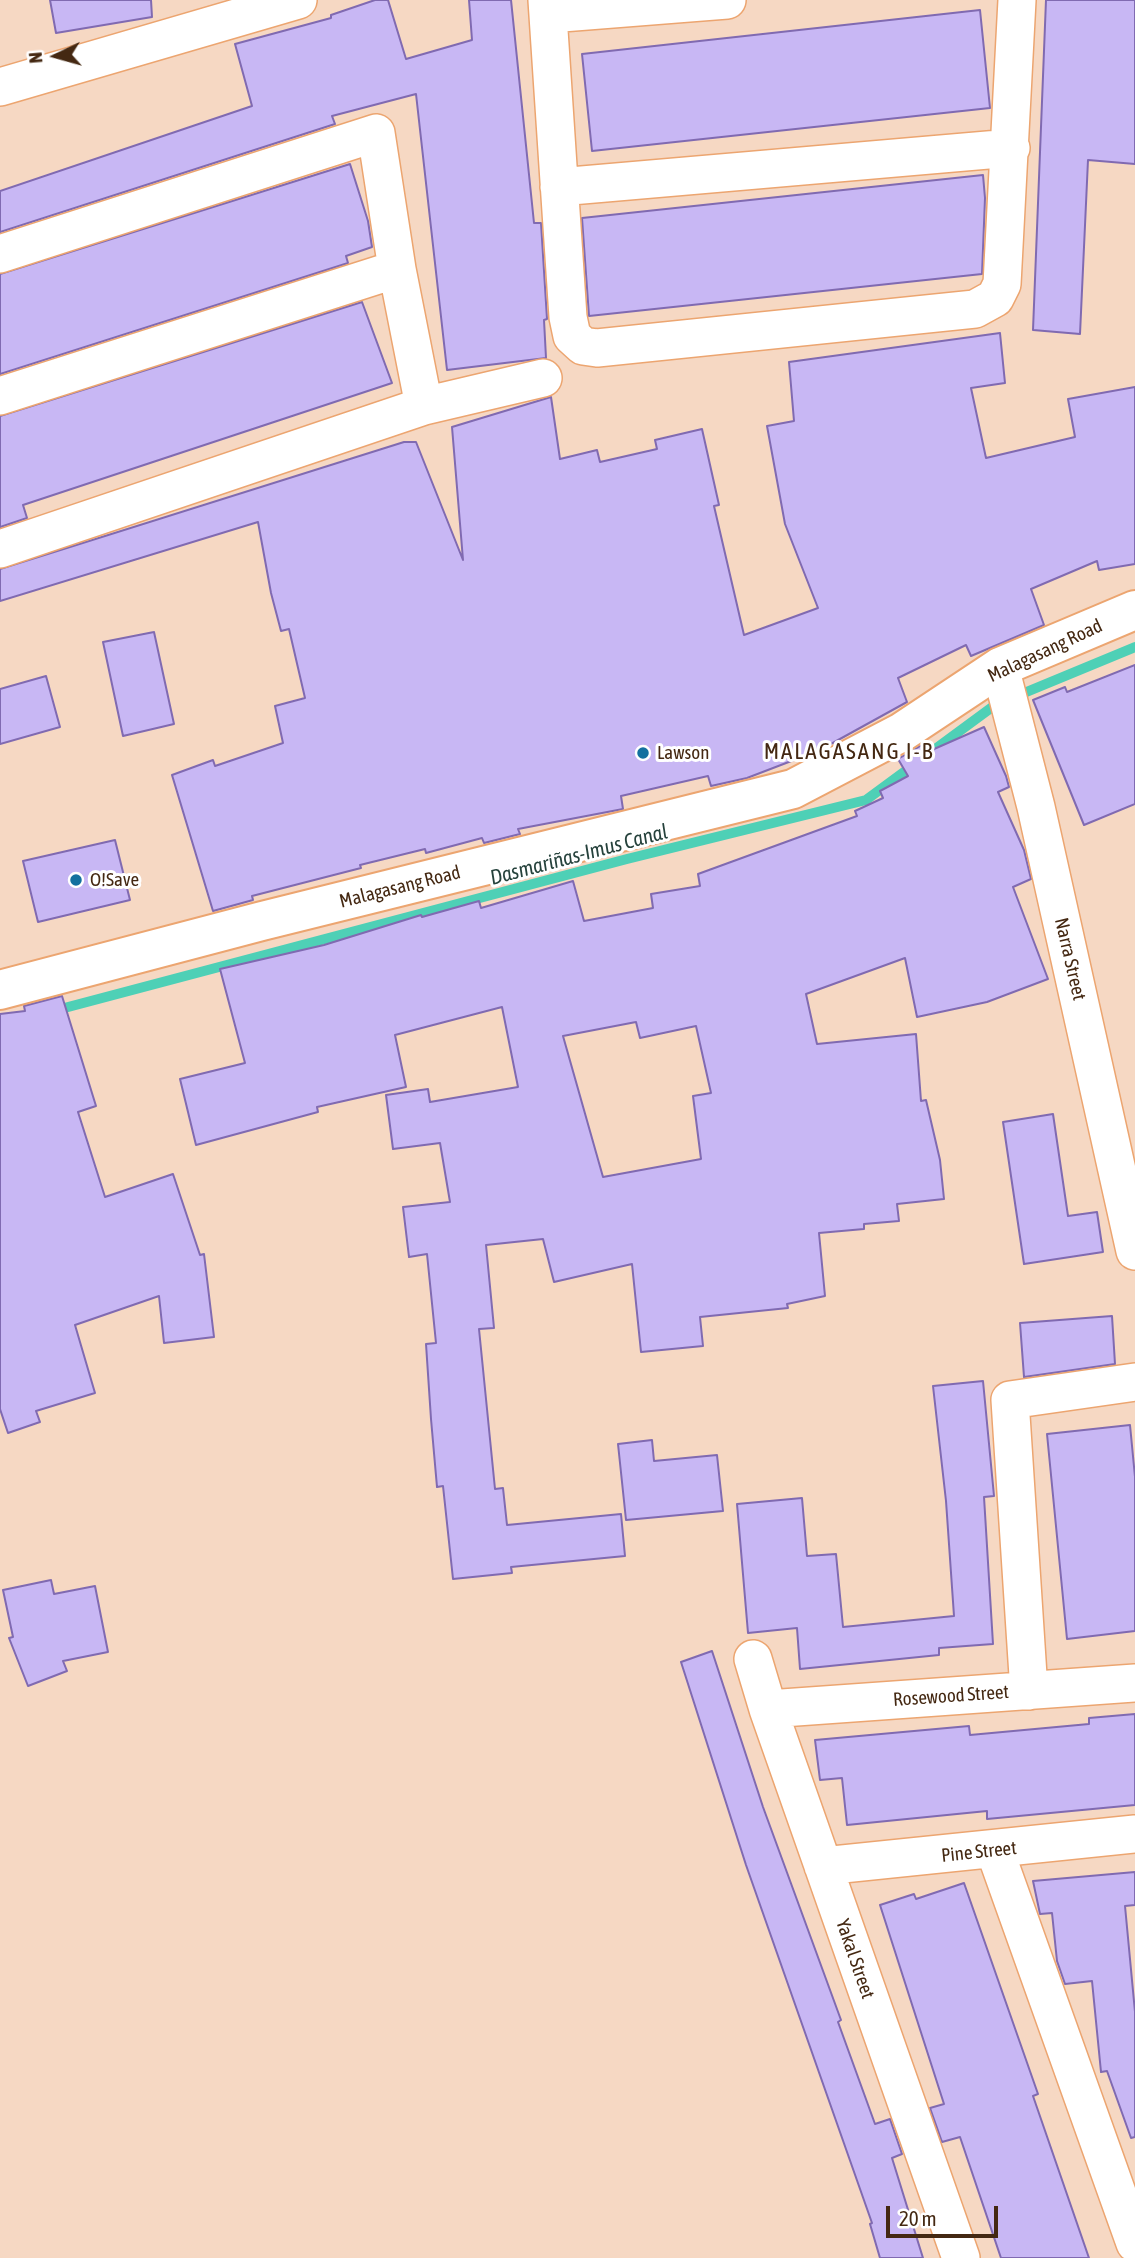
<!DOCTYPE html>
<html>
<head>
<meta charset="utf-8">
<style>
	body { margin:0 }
	#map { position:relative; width:1135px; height:2258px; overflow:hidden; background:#f6d8c3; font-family:"Asap Condensed",sans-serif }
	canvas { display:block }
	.north { position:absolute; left:21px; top:21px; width:70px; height:70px; -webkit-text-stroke:5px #fff; paint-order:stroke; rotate:265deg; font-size:19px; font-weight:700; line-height:28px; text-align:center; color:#442812 }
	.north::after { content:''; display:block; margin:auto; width:24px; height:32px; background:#442812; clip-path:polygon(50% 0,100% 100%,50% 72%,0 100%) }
	.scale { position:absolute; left:886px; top:2206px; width:112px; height:32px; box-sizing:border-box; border:4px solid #442812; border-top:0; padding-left:9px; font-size:21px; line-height:24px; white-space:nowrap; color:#442812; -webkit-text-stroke:5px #fff; paint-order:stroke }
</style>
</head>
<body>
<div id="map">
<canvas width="1135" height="2258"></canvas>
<div class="north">N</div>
<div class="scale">20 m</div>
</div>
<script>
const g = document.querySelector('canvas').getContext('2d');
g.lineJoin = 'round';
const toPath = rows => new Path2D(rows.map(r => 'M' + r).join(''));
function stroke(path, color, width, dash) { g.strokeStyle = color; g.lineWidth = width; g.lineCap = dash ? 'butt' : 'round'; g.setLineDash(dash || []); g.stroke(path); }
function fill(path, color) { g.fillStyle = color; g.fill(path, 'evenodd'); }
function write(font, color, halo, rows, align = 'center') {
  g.font = font + ' "Asap Condensed",sans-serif'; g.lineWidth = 6; g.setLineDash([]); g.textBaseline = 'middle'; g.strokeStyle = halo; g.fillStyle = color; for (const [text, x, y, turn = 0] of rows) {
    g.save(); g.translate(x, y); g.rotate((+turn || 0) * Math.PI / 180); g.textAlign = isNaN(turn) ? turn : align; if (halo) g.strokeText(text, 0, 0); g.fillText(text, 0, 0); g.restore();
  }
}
stroke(toPath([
	[53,1011,627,859,866,800,995,705,1135,647]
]), '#4ed0b6', 10);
const building = toPath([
	[50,0,151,0,152,17,56,33,50,0],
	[375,0,388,0,406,59,472,40,469,0,511,0,534,223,541,223,547,319,544,320,546,358,447,370,416,94,332,116,335,124,0,232,0,191,252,106,235,44,331,18,331,15,375,0],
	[1046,0,1135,0,1135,164,1088,160,1080,334,1033,330,1046,0],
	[980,10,990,108,592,151,582,54,980,10],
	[350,164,368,221,372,247,346,256,348,263,0,374,0,274,350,164],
	[983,175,985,198,982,274,589,316,582,218,983,175],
	[362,302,392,383,23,505,27,518,0,527,0,416,362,302],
	[1000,333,1005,383,971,388,986,458,1075,437,1068,399,1135,387,1135,564,1099,570,1097,561,1031,589,1044,625,971,656,966,645,898,678,907,702,820,750,747,778,711,786,708,776,621,796,623,809,518,829,520,834,484,843,482,838,426,853,425,849,360,865,361,868,252,896,253,900,213,911,172,775,213,760,215,766,283,743,275,706,305,698,289,629,281,631,271,593,258,522,0,601,0,569,404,442,416,442,463,560,452,427,551,397,560,459,597,450,600,462,657,449,655,440,702,429,719,505,714,506,744,635,818,608,785,524,767,426,794,421,789,362,1000,333],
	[154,632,174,724,123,736,103,642,154,632],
	[1135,665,1135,804,1084,825,1033,700,1065,687,1067,692,1135,665],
	[46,676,60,727,0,744,0,689,46,676],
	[984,727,1006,776,1009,787,998,792,1024,850,1031,879,1013,887,1048,979,987,1002,917,1017,905,958,806,994,817,1044,916,1034,921,1101,926,1100,940,1160,944,1199,897,1204,899,1221,864,1224,864,1229,819,1233,825,1296,787,1304,788,1308,700,1317,703,1346,641,1352,632,1264,554,1282,543,1239,486,1245,494,1328,479,1329,495,1489,503,1488,507,1525,621,1514,625,1556,511,1567,512,1573,453,1579,443,1486,437,1487,431,1419,426,1344,436,1343,427,1254,409,1257,403,1207,450,1202,440,1143,393,1149,386,1095,428,1089,430,1102,518,1087,502,1007,395,1035,406,1087,317,1107,318,1112,196,1145,180,1079,245,1063,220,969,324,945,421,915,422,917,479,901,481,908,573,881,584,921,653,908,651,894,700,886,698,874,857,816,855,811,883,798,880,791,908,776,898,759,922,745,925,753,984,727],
	[636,1022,640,1038,696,1026,711,1093,693,1096,701,1159,603,1177,563,1036,636,1022],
	[115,840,130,900,38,922,23,861,115,840],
	[62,996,96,1106,78,1112,105,1197,173,1174,200,1255,204,1254,214,1337,164,1343,159,1296,75,1325,95,1393,36,1411,40,1422,8,1433,0,1409,0,1014,25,1011,24,1006,62,996],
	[1053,1114,1068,1216,1097,1212,1103,1252,1024,1264,1003,1122,1053,1114],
	[1112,1316,1115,1364,1024,1377,1020,1323,1112,1316],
	[983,1381,994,1496,984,1497,993,1644,939,1648,939,1655,800,1669,797,1628,748,1633,737,1504,802,1498,807,1556,836,1554,843,1627,954,1616,946,1501,933,1386,983,1381],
	[1130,1425,1135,1477,1135,1631,1067,1639,1047,1434,1130,1425],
	[652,1440,654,1461,717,1455,723,1511,626,1520,618,1444,652,1440],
	[51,1580,54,1594,95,1586,108,1652,63,1661,67,1671,28,1686,9,1638,13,1637,3,1590,51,1580],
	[712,1651,763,1807,841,2020,838,2022,875,2124,890,2119,902,2154,892,2158,923,2258,880,2258,870,2224,872,2223,746,1865,681,1662,712,1651],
	[1135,1714,1135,1805,987,1819,987,1811,847,1825,842,1778,820,1780,815,1740,969,1726,970,1735,1089,1724,1089,1718,1135,1714],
	[1135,1872,1135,1905,1125,1906,1135,2012,1135,2137,1131,2138,1107,2071,1101,2072,1092,1981,1065,1984,1057,1961,1052,1913,1040,1914,1033,1881,1135,1872],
	[964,1883,1038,2094,1033,2096,1089,2258,1001,2258,960,2137,942,2142,930,2108,944,2104,880,1905,914,1894,916,1899,964,1883]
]);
fill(building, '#c8b7f4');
stroke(building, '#806ab1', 2);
const street = toPath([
	[547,0,568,317,572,336,583,346,597,348,975,309,995,298,1002,284,1017,0],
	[549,14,727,0],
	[0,87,298,0],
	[559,187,1011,148],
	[0,254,376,133,397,269,424,406],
	[0,396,397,269],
	[0,549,424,406,543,378],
	[1000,667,1036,807,1135,1251],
	[753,1659,768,1709,961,2258],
	[1029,1691,1010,1400,1135,1382],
	[768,1709,1135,1683],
	[995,1851,1135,2243],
	[823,1866,1135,1834]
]);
const secondary = toPath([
	[0,990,262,921,793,789,902,732,1000,667,1135,610]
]);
stroke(street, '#eca570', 40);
stroke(secondary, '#eca570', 42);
stroke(street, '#fff', 37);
stroke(secondary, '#fff', 38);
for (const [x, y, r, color] of [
	[643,753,7,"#13709f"],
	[76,880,7,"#13709f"]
]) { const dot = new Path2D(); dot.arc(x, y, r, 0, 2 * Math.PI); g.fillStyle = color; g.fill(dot); stroke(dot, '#fff', 2.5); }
write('19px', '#442812', '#fff', [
	["Malagasang Road",1045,651,-25],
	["Malagasang Road",400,887,-14],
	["Narra Street",1070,959,77],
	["Rosewood Street",951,1696,-4],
	["Pine Street",979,1852,-6],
	["Yakal Street",855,1959,71]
]);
write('19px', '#442812', '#fff', [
	["Lawson",657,753],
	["O!Save",90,880]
], 'left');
write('italic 21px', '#26423c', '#fff', [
	["Dasmariñas-Imus Canal",579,855,-15]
]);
g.letterSpacing = '2px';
write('23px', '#442812', '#fff', [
	["MALAGASANG I-B",849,752]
]);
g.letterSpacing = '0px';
</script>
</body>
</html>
